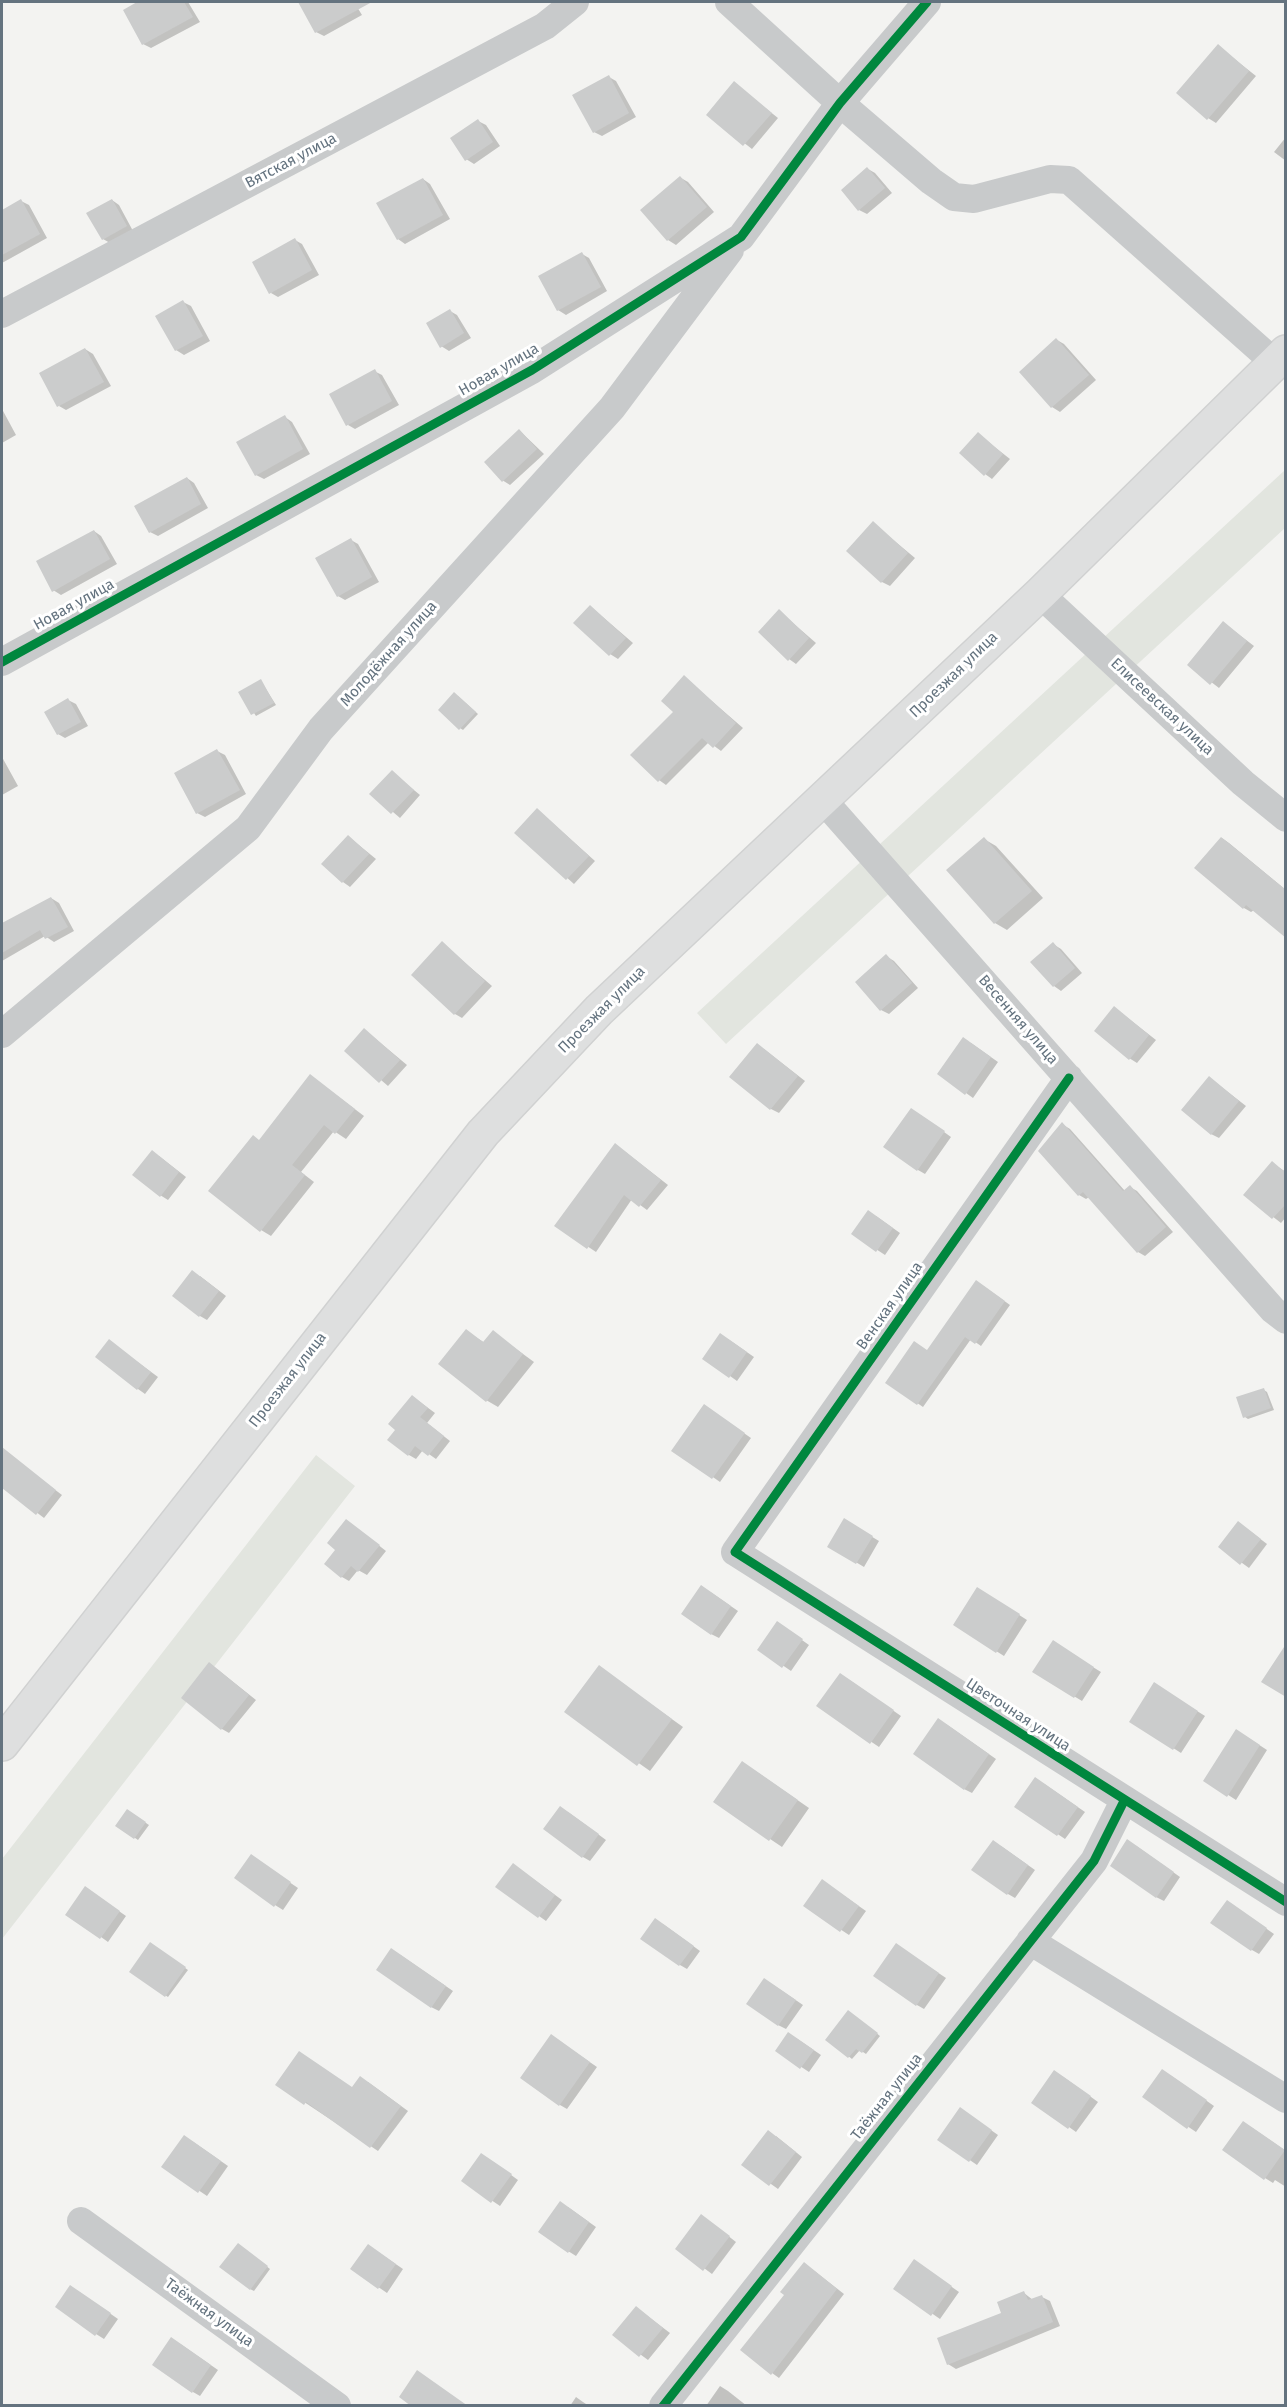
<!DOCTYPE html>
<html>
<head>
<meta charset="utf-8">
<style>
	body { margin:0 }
	#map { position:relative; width:1287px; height:2407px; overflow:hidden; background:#f3f3f1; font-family:"Fira Sans",sans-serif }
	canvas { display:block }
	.frame { position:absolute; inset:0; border:3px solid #64737f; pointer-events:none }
</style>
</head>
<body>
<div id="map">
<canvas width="1287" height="2407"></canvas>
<div class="frame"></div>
</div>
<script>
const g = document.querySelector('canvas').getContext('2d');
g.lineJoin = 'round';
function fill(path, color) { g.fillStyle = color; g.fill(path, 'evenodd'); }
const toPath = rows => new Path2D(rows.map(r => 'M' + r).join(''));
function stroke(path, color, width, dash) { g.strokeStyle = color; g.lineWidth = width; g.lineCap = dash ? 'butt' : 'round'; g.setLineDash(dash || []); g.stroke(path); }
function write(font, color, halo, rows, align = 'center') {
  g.font = font + ' "Fira Sans",sans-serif'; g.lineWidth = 6; g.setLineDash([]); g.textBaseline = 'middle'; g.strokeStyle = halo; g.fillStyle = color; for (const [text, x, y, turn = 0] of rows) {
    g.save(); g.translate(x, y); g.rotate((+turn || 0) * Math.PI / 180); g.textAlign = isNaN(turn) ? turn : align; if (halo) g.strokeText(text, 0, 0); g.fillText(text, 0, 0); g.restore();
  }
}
fill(toPath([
	[1285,470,1285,528,726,1044,697,1013],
	[316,1455,355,1486,2,1939,2,1859]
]), '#e2e5df');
fill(toPath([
	[140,2,188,2,200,22,151,48,143,44,125,10],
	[299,2,354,2,362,15,324,36,316,32],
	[1218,46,1256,76,1216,123,1208,118],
	[609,77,616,81,636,117,602,136,594,132],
	[734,83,778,118,752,149,708,115],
	[478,121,486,125,500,146,474,164,466,159],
	[1286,137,1286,161,1274,152],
	[868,169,875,173,892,193,867,214,859,210],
	[681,178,688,182,714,212,676,245,668,240,643,210],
	[423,179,430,184,450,219,405,244,398,239],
	[112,200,119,205,133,231,110,243,103,239],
	[21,201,29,205,47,238,2,263,2,212],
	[295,240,302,244,319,275,278,297,271,293],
	[582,254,589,258,607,291,566,315,558,310],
	[183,302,191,306,210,341,184,355,176,350],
	[450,311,457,315,471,338,449,351,441,346],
	[1057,340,1064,344,1096,380,1060,412,1052,407,1021,372],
	[85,349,93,354,111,386,66,410,59,406],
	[374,371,382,375,399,405,355,429,348,425],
	[2,409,16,435,2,443],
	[285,417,292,422,310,454,264,479,256,475],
	[520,431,544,454,510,485,502,480],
	[978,434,1010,459,992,479,985,474],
	[187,478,194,483,208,508,158,536,150,532],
	[873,523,915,558,890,586,882,582],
	[94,531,101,536,117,564,61,595,53,590],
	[351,540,358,544,379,582,345,600,338,596],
	[590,606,633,643,618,659,610,654],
	[779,611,816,643,796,664,789,659],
	[1224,623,1254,646,1219,688,1189,665],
	[684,677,743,728,721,751,709,742,666,785,659,780],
	[261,681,276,705,256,716,240,692],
	[458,696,478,714,463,730,460,728],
	[68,700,76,704,88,726,65,738,58,734],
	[217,751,225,755,246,794,205,817,197,813],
	[2,757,18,786,2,795],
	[392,772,420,795,400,818,372,794],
	[538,810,595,861,574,884,517,833],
	[349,837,376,859,350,887,343,882],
	[1222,838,1229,843,1286,890,1251,912,1244,908],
	[984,839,996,846,1043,898,1007,930,995,923],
	[51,898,59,903,74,931,54,942,45,936,2,961,2,924],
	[442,943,492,986,462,1018,455,1014],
	[1053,944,1061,949,1082,973,1061,991,1054,986],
	[886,956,894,961,918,988,889,1014,881,1010],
	[1115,1008,1156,1040,1137,1063,1129,1058],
	[365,1030,407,1065,388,1086,346,1050],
	[971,1043,998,1062,973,1098,966,1093],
	[764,1049,805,1081,779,1113,771,1109],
	[311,1076,364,1116,346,1139,334,1131,301,1172,314,1182,271,1236,261,1230,253,1137,260,1141],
	[1210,1078,1246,1106,1219,1138,1211,1134],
	[919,1114,951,1137,925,1174,918,1170],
	[1062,1124,1070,1129,1125,1191,1130,1187,1137,1191,1173,1232,1145,1256,1138,1252,1089,1197,1086,1199,1079,1195],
	[623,1150,668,1185,647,1210,632,1199,596,1252,557,1226],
	[159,1156,186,1177,168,1200,160,1195],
	[1272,1163,1286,1172,1286,1217,1281,1223,1245,1195],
	[876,1216,900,1233,885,1255,853,1234],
	[200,1276,226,1296,207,1320,200,1316],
	[982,1285,1010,1305,981,1346,971,1339,923,1407,887,1382,928,1351],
	[466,1331,485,1343,493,1332,534,1362,498,1407,486,1400],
	[728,1339,754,1357,737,1381,730,1376],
	[109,1341,158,1377,145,1394,138,1389],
	[1264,1390,1267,1392,1274,1410,1248,1419,1245,1417],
	[412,1396,435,1413,427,1423,450,1441,436,1459,423,1450,416,1459,409,1455,397,1430],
	[712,1411,751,1438,720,1482,674,1450],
	[9,1455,62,1495,44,1518,2,1486,2,1465],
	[844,1520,879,1541,864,1567,829,1546],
	[354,1526,386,1551,367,1575,358,1570,349,1581,342,1577,337,1550],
	[1246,1528,1267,1544,1249,1568,1220,1547],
	[709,1591,738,1611,719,1638,711,1634],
	[985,1593,1027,1620,1004,1656,955,1625],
	[785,1628,809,1645,791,1671,759,1649],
	[1060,1647,1101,1672,1082,1701,1034,1672],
	[599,1667,683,1727,650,1771,566,1712],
	[217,1669,256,1700,229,1733,222,1729],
	[848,1679,901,1716,879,1747,818,1706],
	[1162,1689,1205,1716,1181,1753,1131,1721],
	[946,1724,996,1759,972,1793,964,1789],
	[1244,1735,1267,1750,1236,1800,1205,1780],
	[754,1770,809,1808,782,1847,715,1802],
	[1043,1783,1085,1812,1065,1839,1016,1806],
	[128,1811,149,1825,138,1840,118,1826],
	[568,1812,606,1840,590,1861,583,1857],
	[1135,1845,1180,1877,1164,1901,1156,1897],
	[1001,1846,1035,1870,1015,1898,1008,1894],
	[258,1861,298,1888,283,1910,275,1905],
	[521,1870,562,1900,546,1921,497,1886],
	[830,1886,866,1911,849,1935,805,1906],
	[93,1893,126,1916,108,1942,101,1937],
	[1234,1906,1274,1934,1259,1954,1252,1950],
	[663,1924,700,1951,687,1969,680,1965],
	[154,1946,188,1970,168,1997,131,1972],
	[904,1950,946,1978,924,2009,917,2005],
	[399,1954,453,1991,439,2011,431,2007],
	[772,1984,803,2005,786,2029,778,2025],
	[852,2014,880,2036,866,2054,860,2050,852,2059,827,2039],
	[796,2038,821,2055,809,2072,777,2051],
	[559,2041,597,2067,567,2109,560,2105],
	[1170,2075,1214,2106,1196,2132,1144,2097],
	[1062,2076,1098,2102,1076,2132,1069,2127],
	[368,2082,408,2111,378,2151,277,2084,353,2088],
	[968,2114,998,2135,977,2165,939,2139],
	[1251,2127,1286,2151,1286,2187,1275,2180,1273,2183,1265,2178,1224,2150],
	[776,2136,802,2157,778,2189,743,2164],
	[192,2141,228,2166,207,2196,164,2167],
	[489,2159,518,2180,500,2206,463,2181],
	[568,2207,596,2227,576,2256,568,2251],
	[709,2221,736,2242,712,2274,677,2248],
	[241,2247,270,2269,254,2291,250,2289],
	[375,2250,403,2269,387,2293,352,2269],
	[922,2266,959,2292,940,2319,895,2288],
	[812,2269,844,2294,779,2378,772,2373,786,2295],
	[78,2291,118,2319,104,2339,96,2334],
	[1024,2293,1033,2300,1042,2297,1050,2301,1060,2326,956,2369,948,2364],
	[637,2308,670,2333,648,2360,614,2335],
	[179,2343,218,2370,200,2396,193,2392],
	[720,2386,728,2391,747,2406,706,2406],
	[576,2397,583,2402,589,2406,570,2406]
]), '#0003');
fill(toPath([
	[137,2,184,2,193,17,142,45,123,10],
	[298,2,372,2,315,33],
	[1218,44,1249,71,1207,120,1176,93],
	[609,75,629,113,593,133,572,95],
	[734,81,772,113,743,146,706,115],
	[478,119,493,142,465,161,450,138],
	[867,167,885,188,858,211,841,190],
	[680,176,707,207,667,241,640,210],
	[423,178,443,215,397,240,376,203],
	[21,199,40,234,2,255,2,210],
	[112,199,127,226,102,240,86,213],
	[295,238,312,270,269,294,252,262],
	[582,252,601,287,557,311,538,276],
	[183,300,203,336,175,351,155,316],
	[450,309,464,333,440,348,426,323],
	[1056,338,1089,375,1051,408,1019,372],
	[85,348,104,382,57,407,39,373],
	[375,369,392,401,346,426,329,394],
	[285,415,303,449,255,476,236,442],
	[519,429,537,449,502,482,484,462],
	[978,432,1003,454,984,476,959,453],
	[187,477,201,504,149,533,134,506],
	[873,521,908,553,881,583,846,551],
	[94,530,110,559,52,592,36,561],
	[351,538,372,577,337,597,315,558],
	[590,605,626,638,609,656,573,623],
	[779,609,809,638,788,661,758,632],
	[1223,621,1247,641,1210,685,1187,665],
	[684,675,736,723,713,748,702,738,658,782,630,755,673,712,661,701],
	[261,679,274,703,251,715,238,692],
	[454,692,476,712,459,730,438,710],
	[68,698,81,722,57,735,44,712],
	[217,749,240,790,196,814,174,773],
	[392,770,414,790,391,814,369,794],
	[537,808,589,856,566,880,514,833],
	[348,835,369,854,342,883,321,864],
	[984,837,1032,891,994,924,946,870],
	[1221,837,1286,890,1286,938,1246,905,1243,909,1194,868],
	[51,897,68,927,45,939,40,930,2,953,2,923],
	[442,941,485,981,454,1015,411,975],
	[1053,942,1075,968,1053,987,1030,962],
	[886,954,912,983,880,1011,855,982],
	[1114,1006,1149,1035,1129,1060,1094,1031],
	[364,1028,400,1060,379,1083,344,1051],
	[963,1037,991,1057,965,1095,937,1074],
	[757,1043,798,1076,770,1110,729,1077],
	[310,1074,355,1109,335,1134,324,1125,292,1165,305,1175,260,1232,208,1191,253,1135,259,1140],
	[1209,1076,1239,1101,1211,1135,1181,1110],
	[911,1108,945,1131,917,1171,883,1147],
	[1062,1122,1123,1191,1130,1185,1166,1227,1137,1253,1083,1192,1078,1196,1038,1151],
	[615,1143,661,1180,639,1207,624,1195,587,1249,554,1226],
	[152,1150,179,1172,160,1197,132,1175],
	[1272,1161,1286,1173,1286,1204,1272,1219,1243,1195],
	[868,1210,893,1228,876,1252,851,1234],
	[192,1270,219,1291,199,1317,172,1296],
	[976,1280,1005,1301,975,1344,965,1337,917,1405,885,1383,914,1341,927,1350],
	[466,1329,483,1342,493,1330,523,1354,486,1402,438,1364],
	[720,1333,747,1352,729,1378,702,1359],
	[109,1339,151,1372,137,1390,95,1357],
	[1264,1388,1271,1408,1243,1418,1236,1397],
	[412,1395,428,1408,420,1417,444,1436,428,1456,415,1446,408,1456,387,1440,395,1430,388,1424],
	[704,1404,745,1433,712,1479,671,1451],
	[2,1447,56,1490,36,1515,2,1488],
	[844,1518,873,1536,856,1564,827,1547],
	[346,1519,380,1545,358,1572,351,1566,341,1578,324,1564,335,1550,327,1543],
	[1238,1521,1261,1539,1240,1565,1218,1547],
	[701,1585,731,1606,711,1635,681,1614],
	[977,1587,1020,1614,996,1653,953,1625],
	[777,1621,803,1639,782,1668,757,1650],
	[1053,1640,1094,1667,1074,1698,1032,1672],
	[1286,1644,1286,1697,1261,1682],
	[209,1662,249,1695,221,1730,181,1698],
	[599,1665,672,1719,637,1766,564,1712],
	[840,1673,894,1710,870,1744,816,1706],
	[1154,1682,1198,1711,1173,1750,1129,1722],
	[938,1718,989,1754,964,1790,913,1754],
	[1236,1729,1260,1745,1227,1797,1203,1781],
	[742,1761,798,1800,769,1841,713,1802],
	[1035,1777,1078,1807,1057,1836,1014,1807],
	[560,1806,599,1834,582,1858,543,1829],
	[127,1809,146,1822,134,1839,115,1826],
	[1127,1839,1174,1872,1156,1898,1110,1866],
	[993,1840,1028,1865,1007,1895,971,1870],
	[251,1854,291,1882,274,1907,234,1878],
	[513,1863,555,1895,538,1918,495,1887],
	[822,1879,859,1906,840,1932,803,1906],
	[85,1886,120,1911,100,1939,65,1915],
	[1227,1900,1267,1928,1251,1951,1210,1923],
	[655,1918,694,1946,679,1966,640,1939],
	[150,1942,186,1967,165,1997,129,1972],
	[896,1943,939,1973,916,2006,873,1976],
	[391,1948,446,1986,431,2008,376,1970],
	[764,1978,796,2000,778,2026,746,2004],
	[848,2010,878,2033,862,2053,856,2049,848,2058,825,2040],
	[788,2032,814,2050,800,2069,775,2051],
	[551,2034,590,2062,559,2106,520,2078],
	[299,2051,352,2087,360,2076,401,2106,370,2148,306,2102,304,2105,275,2085],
	[1162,2069,1207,2100,1187,2129,1142,2097],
	[1054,2070,1091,2096,1068,2129,1031,2103],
	[960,2107,992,2130,969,2162,937,2140],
	[1243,2121,1285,2150,1264,2180,1222,2150],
	[768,2130,796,2152,769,2186,741,2165],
	[184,2135,221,2161,198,2193,161,2167],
	[481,2153,512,2174,491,2203,461,2181],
	[560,2201,589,2222,568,2253,538,2232],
	[701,2214,730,2236,703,2271,675,2249],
	[238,2243,268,2266,250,2290,219,2267],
	[368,2244,396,2264,378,2289,350,2269],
	[914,2259,952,2286,931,2316,893,2289],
	[804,2262,837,2289,771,2375,740,2350,784,2295,780,2292],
	[70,2285,111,2313,95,2336,55,2307],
	[1024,2291,1028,2300,1042,2295,1053,2322,947,2365,937,2338,1001,2313,997,2302],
	[636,2306,663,2328,639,2357,612,2335],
	[171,2337,211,2365,192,2393,152,2365],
	[417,2370,468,2406,411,2406,399,2397]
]), '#cbcccc');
const major = toPath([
	[2,1744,483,1133,599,1010,1040,594,1286,352]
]);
stroke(major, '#d0d1d1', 36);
stroke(toPath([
	[729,2,840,103,931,181,954,197,974,199,1050,179,1069,180,1274,362],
	[2,314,545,26,575,2],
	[1040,594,1243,783,1286,818],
	[2,662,532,370,741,237,840,103,927,2],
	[823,800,1273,1310,1286,1320],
	[2,1034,248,828,321,729,612,408,730,250],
	[1069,1078,735,1552,1286,1902],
	[1030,1941,1286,2099],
	[81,2221,337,2406],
	[663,2406,1094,1861,1124,1801]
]), '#c8cacb', 28);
stroke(major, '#dedfdf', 33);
stroke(toPath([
	[2,662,532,370,741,237,840,103,927,2],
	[1069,1078,735,1552,1286,1902],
	[663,2406,1094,1861,1124,1801]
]), '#00873e', 9);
write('15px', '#64737f', '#fff', [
	["Вятская улица",291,161,-28],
	["Новая улица",499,370,-30],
	["Новая улица",74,605,-29],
	["Молодёжная улица",389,654,-48],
	["Проезжая улица",954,675,-44],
	["Елисеевская улица",1162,707,43],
	["Проезжая улица",602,1010,-45],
	["Весенняя улица",1018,1020,49],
	["Венская улица",890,1306,-55],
	["Проезжая улица",288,1380,-52],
	["Цветочная улица",1018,1715,33],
	["Таёжная улица",887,2097,-52],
	["Таёжная улица",209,2313,36]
]);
</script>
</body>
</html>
